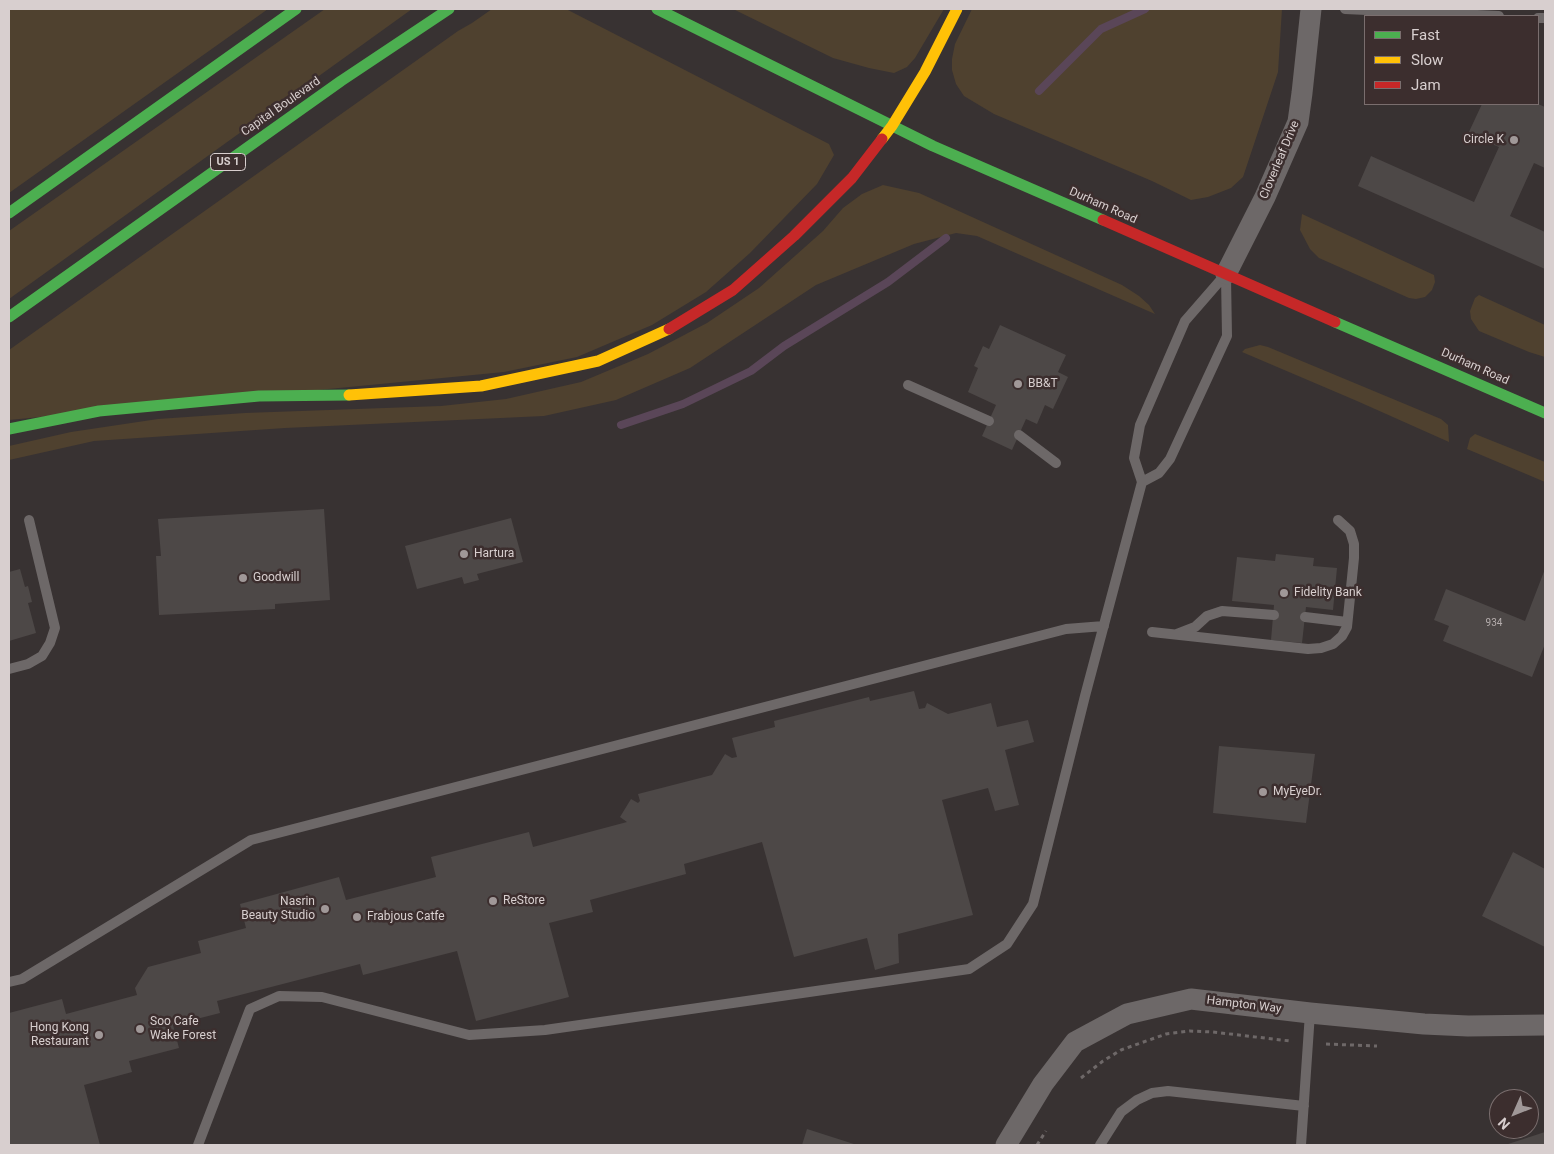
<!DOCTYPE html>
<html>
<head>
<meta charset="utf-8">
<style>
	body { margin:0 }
	#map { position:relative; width:1554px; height:1154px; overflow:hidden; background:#383232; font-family:Roboto,sans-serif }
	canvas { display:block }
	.frame { position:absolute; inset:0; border:10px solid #d8cfcf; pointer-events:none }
	.legend { position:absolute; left:1364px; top:15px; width:175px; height:90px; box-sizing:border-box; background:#3c2e2e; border:1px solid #7a6e6e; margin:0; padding:6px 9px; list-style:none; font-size:15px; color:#d8cfcf }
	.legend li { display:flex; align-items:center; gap:10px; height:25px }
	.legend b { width:25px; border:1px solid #7a6e6e }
	.north { position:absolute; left:1489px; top:1089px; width:50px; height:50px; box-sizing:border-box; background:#3c2e2e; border:1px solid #7a6e6e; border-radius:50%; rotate:226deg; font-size:14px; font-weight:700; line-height:20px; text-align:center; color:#d8cfcf }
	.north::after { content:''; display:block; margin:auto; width:18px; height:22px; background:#a09898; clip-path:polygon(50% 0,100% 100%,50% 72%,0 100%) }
</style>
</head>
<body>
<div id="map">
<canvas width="1554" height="1154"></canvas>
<div class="frame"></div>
<ul class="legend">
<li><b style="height:6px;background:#4caf50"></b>Fast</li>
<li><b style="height:6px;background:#ffc107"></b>Slow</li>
<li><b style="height:6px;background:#c62828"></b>Jam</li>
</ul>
<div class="north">N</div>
</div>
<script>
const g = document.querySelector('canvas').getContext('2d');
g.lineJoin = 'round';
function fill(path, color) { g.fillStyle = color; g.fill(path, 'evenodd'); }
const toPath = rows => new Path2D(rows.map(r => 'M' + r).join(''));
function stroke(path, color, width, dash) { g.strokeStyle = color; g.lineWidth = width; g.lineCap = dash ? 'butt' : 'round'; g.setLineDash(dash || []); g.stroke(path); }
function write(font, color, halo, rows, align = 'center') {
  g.font = font + ' Roboto,sans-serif'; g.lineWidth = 5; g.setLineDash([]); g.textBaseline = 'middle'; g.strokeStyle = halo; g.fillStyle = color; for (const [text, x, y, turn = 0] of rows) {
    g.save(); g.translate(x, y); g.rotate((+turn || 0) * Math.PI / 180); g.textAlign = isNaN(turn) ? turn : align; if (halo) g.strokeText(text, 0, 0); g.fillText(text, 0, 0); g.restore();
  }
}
fill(toPath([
	[9,9,268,9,9,193],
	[325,9,412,9,9,299,9,231],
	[492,9,566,9,829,144,834,155,817,184,750,253,706,292,652,325,577,357,504,372,9,420,9,350,458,31,472,23],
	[733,9,944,9,915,58,907,67,894,73,869,68,833,58],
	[972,9,1282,9,1278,72,1243,177,1231,188,1208,197,1191,200,1152,181,994,114,964,96,956,84,952,70,952,59,955,44],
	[883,185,919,193,1122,285,1139,296,1149,305,1155,314,977,236,956,233,914,244,816,285,690,368,616,400,544,416,285,428,94,441,9,460,9,446,71,432,158,419,245,413,441,406,506,399,581,382,648,354,707,323,759,288,823,231,843,208,862,194],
	[1302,214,1434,275,1435,282,1432,290,1425,297,1416,299,1409,298,1319,258,1310,249,1300,230],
	[1479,295,1545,325,1545,357,1529,352,1479,331,1471,319,1470,311,1475,298],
	[1260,345,1268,347,1441,419,1448,425,1449,442,1357,401,1242,352,1245,349],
	[1475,434,1545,462,1545,482,1467,449,1470,438]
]), '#4f412f');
stroke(toPath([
	[1039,91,1101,29,1145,9],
	[621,425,683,404,751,371,784,346,888,282,946,238]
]), '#5a4658', 8);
fill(toPath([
	[1482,104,1538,104,1545,107,1545,168,1534,163,1510,216,1545,232,1545,269,1358,186,1371,156,1474,202,1499,147,1468,134],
	[1000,325,1066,355,1058,372,1068,377,1053,409,1045,405,1037,424,1026,419,1012,450,982,436,996,405,968,392,978,368,974,366,983,346,989,349],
	[324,509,330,600,275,604,275,609,159,615,156,556,161,556,158,519],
	[511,518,523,562,477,574,479,580,464,584,462,577,417,589,405,546],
	[1276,554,1314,558,1313,566,1337,568,1333,610,1306,607,1302,643,1271,640,1274,605,1232,601,1237,557,1275,561],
	[20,569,25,587,28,586,32,602,28,603,36,633,9,641,9,572],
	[1545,569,1545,644,1532,677,1443,641,1449,626,1434,620,1446,589,1525,621],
	[914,691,919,709,925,708,927,703,948,714,991,703,997,727,1028,720,1034,742,1005,750,1019,805,995,811,988,788,942,800,973,915,898,934,899,963,875,970,867,938,794,957,762,842,684,864,686,874,590,900,593,912,549,923,569,997,476,1021,457,951,363,975,360,964,217,1001,220,1013,173,1025,179,1048,129,1061,132,1072,84,1085,100,1145,9,1145,9,1013,62,999,66,1014,137,995,135,988,148,967,201,953,198,941,246,928,240,904,339,877,346,900,436,877,431,857,529,832,533,847,627,822,620,817,631,799,638,803,640,801,638,794,712,775,725,754,732,758,737,757,732,738,775,727,774,721,869,697,870,701],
	[1219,746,1315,754,1306,823,1213,813],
	[1513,852,1545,869,1545,947,1482,916],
	[807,1129,857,1145,802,1145],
	[1545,1132,1545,1145,1505,1145]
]), '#4d4847');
stroke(toPath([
	[1326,1044,1377,1046],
	[1081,1078,1103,1061,1121,1050,1166,1034,1190,1031,1213,1032,1290,1041],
	[1037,1145,1046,1131]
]), '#6e6868', 3, [4, 4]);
stroke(toPath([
	[1345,9,1499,16],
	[1538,18,1545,18],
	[908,385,989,421],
	[1019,435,1056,463],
	[1142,482,1159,473,1170,459,1227,336,1226,277],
	[1305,617,1347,622],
	[1152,632,1308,649,1321,648,1333,644,1342,636,1347,627,1354,558,1354,544,1350,531,1338,520],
	[1177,634,1195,627,1207,616,1222,611,1274,615],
	[9,669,28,664,42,656,50,643,55,628,29,520],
	[9,982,22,979,251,840,1066,629,1104,626],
	[198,1145,250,1009,279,996,322,997,469,1035,545,1030,969,969,1007,944,1033,904,1085,696,1142,482,1134,458,1140,425,1185,321,1225,275],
	[1100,1145,1121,1112,1137,1100,1152,1093,1168,1091,1304,1106],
	[1301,1145,1310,1013]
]), '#6d6868', 10);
stroke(toPath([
	[1226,274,1265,197,1298,122,1302,93,1311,9],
	[1006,1145,1043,1084,1075,1042,1127,1014,1191,999,1310,1013,1424,1024,1468,1026,1545,1025]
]), '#6d6868', 21);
stroke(toPath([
	[657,9,933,146,1103,220],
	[9,213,296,9],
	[9,317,341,81,449,9],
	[1335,322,1545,413],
	[9,429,99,411,259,396,349,395]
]), '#4caf50', 11);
stroke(toPath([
	[882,139,892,126,925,72,957,9],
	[349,395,481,386,598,361,669,329]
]), '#ffc107', 11);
stroke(toPath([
	[1103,220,1335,322],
	[669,329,733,290,794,236,852,178,882,139]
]), '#c62828', 11);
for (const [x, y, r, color] of [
	[1514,140,5,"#a09898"],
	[1018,384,5,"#a09898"],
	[464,554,5,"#a09898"],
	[243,578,5,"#a09898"],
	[1284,593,5,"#a09898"],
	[1263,792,5,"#a09898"],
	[493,901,5,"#a09898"],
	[325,909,5,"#a09898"],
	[357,917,5,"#a09898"],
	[140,1029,5,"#a09898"],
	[99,1035,5,"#a09898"]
]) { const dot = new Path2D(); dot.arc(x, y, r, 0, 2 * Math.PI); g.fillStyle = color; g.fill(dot); stroke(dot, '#3c2e2e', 2); }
write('10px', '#b5adad', null, [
	["934",1494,623]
]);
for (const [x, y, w] of [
	[228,162,35]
]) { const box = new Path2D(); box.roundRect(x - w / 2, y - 8.5, w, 17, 4); g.fillStyle = '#3c2e2e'; g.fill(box); stroke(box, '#d8cfcf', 1); }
write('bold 11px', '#d8cfcf', null, [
	["US 1",228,162]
]);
write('12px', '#d8cfcf', '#3c2e2e', [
	["Capital Boulevard",281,107,-35],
	["Cloverleaf Drive",1280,160,-67],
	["Durham Road",1103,206,24],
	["Durham Road",1475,367,24],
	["Hampton Way",1244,1005,7]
]);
write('12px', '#d8cfcf', '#3c2e2e', [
	["Circle K",1504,140,"right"],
	["BB&T",1028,384],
	["Hartura",474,554],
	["Goodwill",253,578],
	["Fidelity Bank",1294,593],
	["MyEyeDr.",1273,792],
	["ReStore",503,901],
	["Nasrin",315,902,"right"],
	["Beauty Studio",315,916,"right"],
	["Frabjous Catfe",367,917],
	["Soo Cafe",150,1022],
	["Wake Forest",150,1036],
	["Hong Kong",89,1028,"right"],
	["Restaurant",89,1042,"right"]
], 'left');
</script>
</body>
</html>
